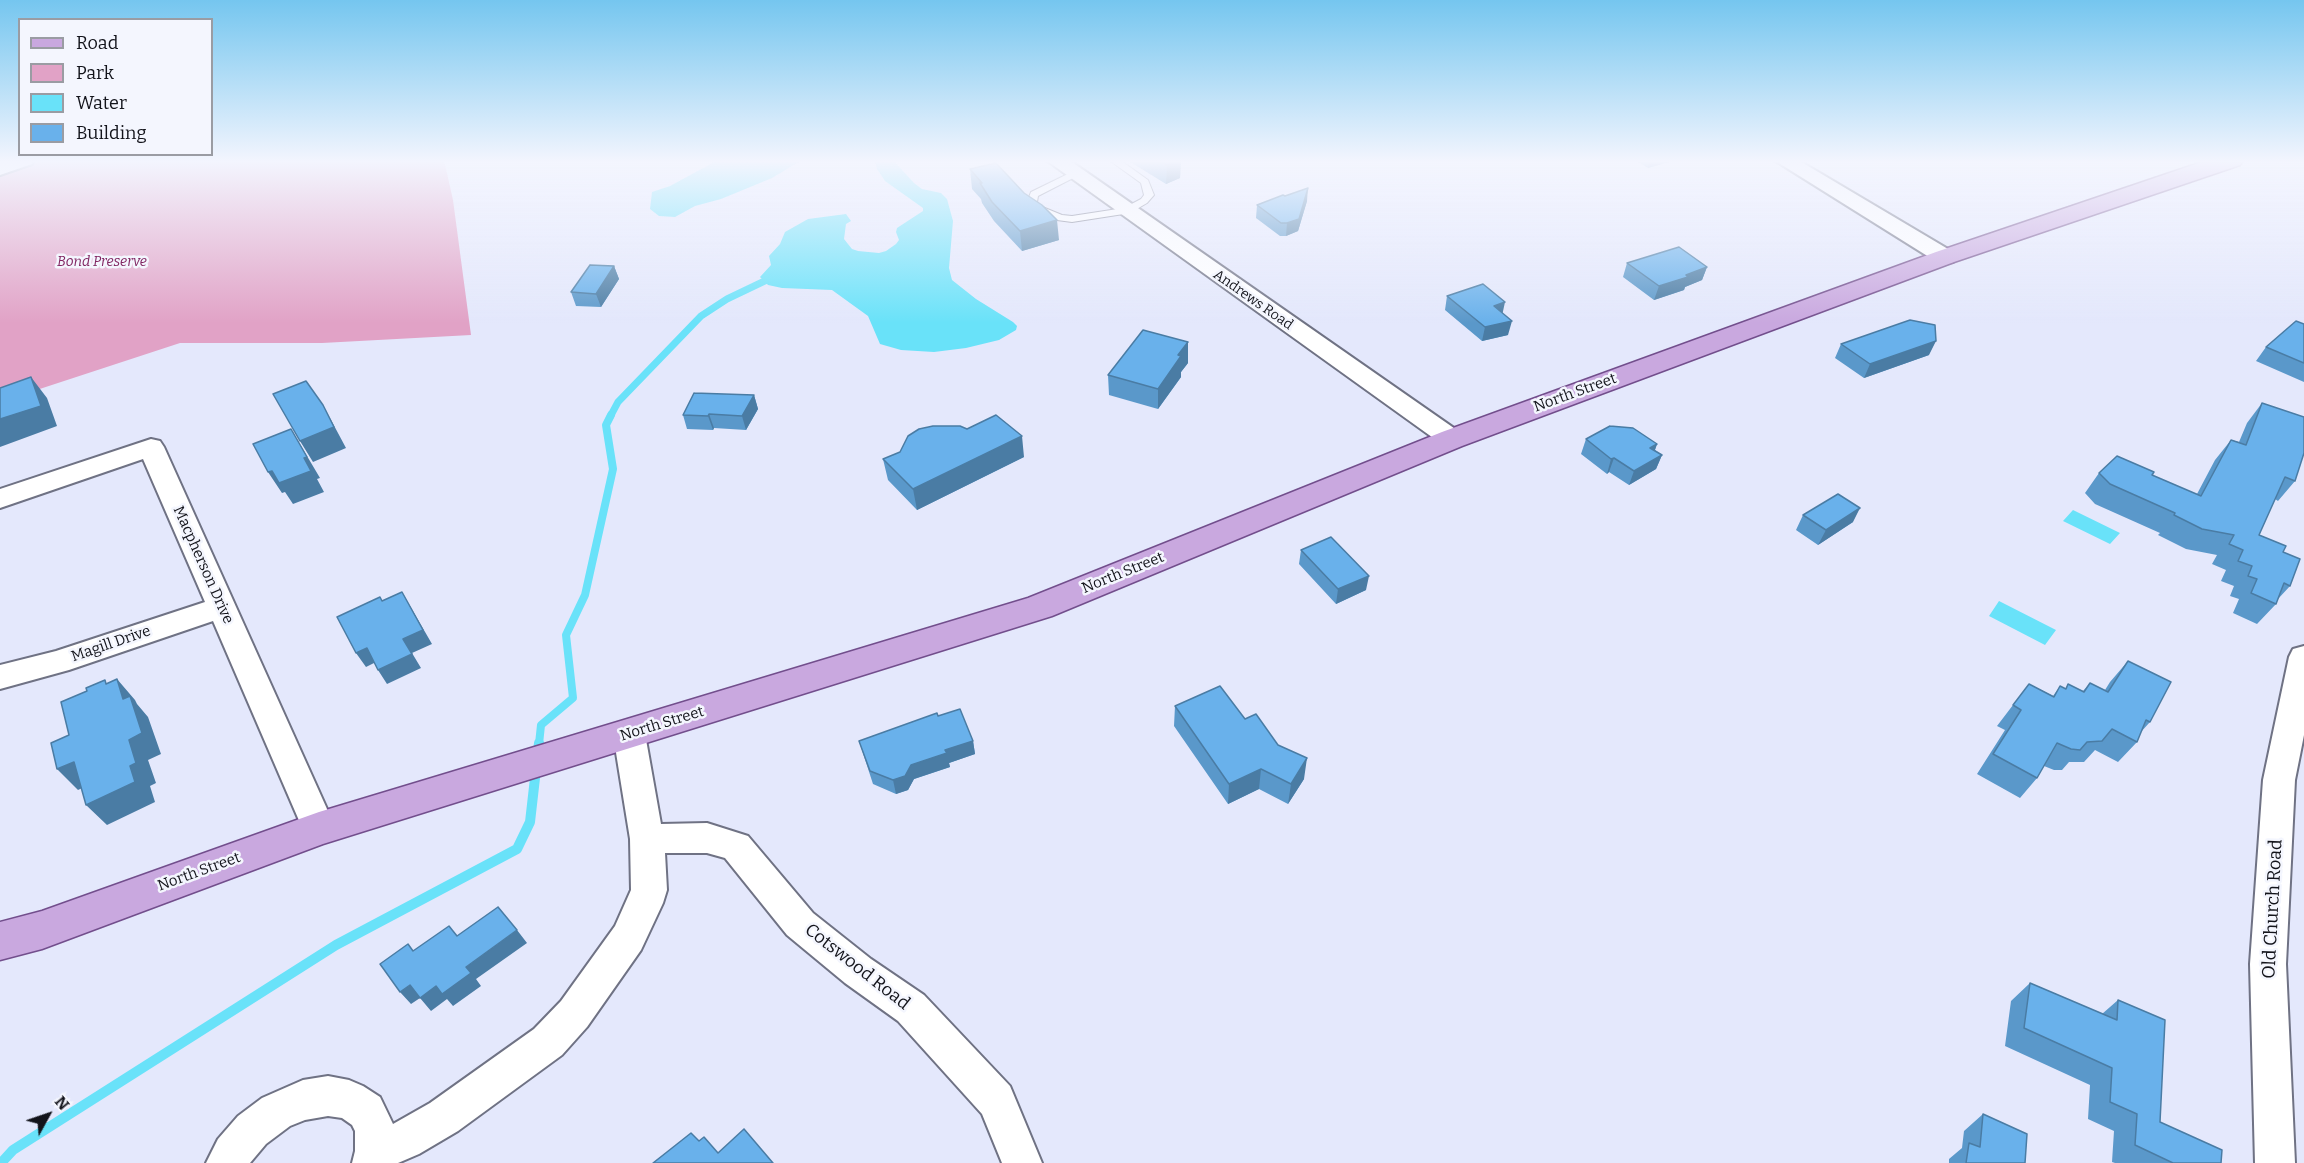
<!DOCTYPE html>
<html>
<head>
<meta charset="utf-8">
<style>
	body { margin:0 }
	#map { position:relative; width:2304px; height:1163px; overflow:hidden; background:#e4e8fc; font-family:Bitter,serif }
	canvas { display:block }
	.legend { position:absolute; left:18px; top:18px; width:195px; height:138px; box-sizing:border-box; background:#f4f6fe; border:2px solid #9a9ca3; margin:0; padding:8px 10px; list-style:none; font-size:18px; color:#13141b }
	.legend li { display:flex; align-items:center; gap:12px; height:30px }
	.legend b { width:30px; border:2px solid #9a9ca3 }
	.north { position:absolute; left:18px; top:1085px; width:60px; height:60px; -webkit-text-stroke:4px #f4f6fe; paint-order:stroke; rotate:50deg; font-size:16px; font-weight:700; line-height:24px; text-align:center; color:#13141b }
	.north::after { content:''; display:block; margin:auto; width:21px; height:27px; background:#13141b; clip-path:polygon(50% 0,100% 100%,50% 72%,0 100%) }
</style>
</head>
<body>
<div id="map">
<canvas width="2304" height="1163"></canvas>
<ul class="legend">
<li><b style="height:8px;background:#c9a8df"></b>Road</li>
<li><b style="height:16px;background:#e1a2c6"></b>Park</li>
<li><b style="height:16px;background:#69e2f9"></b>Water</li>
<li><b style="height:16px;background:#69b1eb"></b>Building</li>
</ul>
<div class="north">N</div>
</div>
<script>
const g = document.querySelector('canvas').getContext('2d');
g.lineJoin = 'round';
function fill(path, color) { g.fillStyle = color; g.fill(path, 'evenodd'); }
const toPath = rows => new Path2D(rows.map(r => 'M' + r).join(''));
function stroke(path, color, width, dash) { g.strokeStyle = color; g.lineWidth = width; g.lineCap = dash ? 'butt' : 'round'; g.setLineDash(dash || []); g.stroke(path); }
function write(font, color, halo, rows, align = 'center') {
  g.font = font + ' Bitter,serif'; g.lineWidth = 5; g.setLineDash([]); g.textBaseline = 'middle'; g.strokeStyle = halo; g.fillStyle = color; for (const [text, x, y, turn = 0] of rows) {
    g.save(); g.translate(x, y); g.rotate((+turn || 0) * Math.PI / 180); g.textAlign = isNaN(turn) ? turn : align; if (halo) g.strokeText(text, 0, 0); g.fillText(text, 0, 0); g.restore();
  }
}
fill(toPath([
	[43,160,444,160,453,200,471,335,322,343,180,343,0,402,0,176]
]), '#e1a2c6');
fill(toPath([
	[718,160,802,160,772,178,721,199,695,206,675,217,659,216,650,209,652,192,670,186],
	[875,160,893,160,914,183,922,189,941,193,947,199,953,221,949,268,952,280,976,299,1013,322,1017,326,1016,330,999,340,966,348,934,352,901,350,880,344,868,316,832,290,782,288,768,285,760,277,771,265,769,256,780,244,785,232,808,219,846,214,851,221,846,224,844,239,852,249,858,251,879,253,886,251,896,244,899,240,896,232,897,228,923,211,923,208,885,181,877,169],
	[2073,510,2120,533,2110,544,2063,521],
	[1999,601,2056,630,2045,645,1989,616]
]), '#69e2f9');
stroke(toPath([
	[610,417,618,402,701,316,727,299,773,277]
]), '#69e2f9', 7);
stroke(toPath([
	[539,744,541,725,573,698,566,635,585,595,613,469,606,425,611,415]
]), '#69e2f9', 8);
stroke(toPath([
	[1,1163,13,1150,336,945,517,849,530,822,539,743]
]), '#69e2f9', 10);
const lane = toPath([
	[1109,160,1120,160,1148,180,1154,195,1147,203,1130,213,1072,222,1057,220,1034,210,1027,202,1031,192,1074,171,1079,174,1077,176,1038,196,1037,202,1040,206,1062,215,1072,216,1124,208,1141,199,1144,195,1141,183,1109,160]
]);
const street = toPath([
	[5,160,34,160,32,164,0,175,0,162,5,160],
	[1046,160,1069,160,1461,433,1465,439,1461,445,1452,447,1443,445,1046,160],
	[1774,160,1798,160,1953,252,1956,257,1953,262,1945,263,1937,262,1774,160],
	[151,439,160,441,164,447,336,829,331,839,319,843,307,839,213,621,69,670,0,689,0,665,56,651,205,602,143,459,0,508,0,489,151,439],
	[2304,646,2304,735,2295,780,2286,964,2295,1163,2255,1163,2250,964,2263,780,2289,657,2293,649,2304,646],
	[629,721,640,725,645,734,661,824,707,823,748,836,813,913,871,959,924,995,1010,1086,1042,1163,1002,1163,982,1114,898,1021,845,983,787,935,725,858,707,853,665,853,667,890,663,903,641,950,587,1027,562,1055,458,1131,419,1154,398,1163,352,1163,355,1151,355,1131,352,1125,342,1118,328,1116,305,1120,290,1126,266,1144,250,1163,206,1163,218,1139,238,1116,262,1098,303,1080,328,1076,349,1080,363,1086,380,1097,393,1124,430,1103,534,1029,561,1001,615,926,631,890,630,839,613,734,618,725,629,721]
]);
const primary = toPath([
	[2208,160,2243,160,2240,165,1954,262,1462,446,1052,616,323,844,42,949,0,960,0,922,42,911,319,812,1028,598,1442,432,1936,252,2208,160]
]);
stroke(lane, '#6f7284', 2);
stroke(street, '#6f7284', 4);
stroke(primary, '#724e8c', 3);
fill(lane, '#fff');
fill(street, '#fff');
fill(primary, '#c9a8df');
fill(toPath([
	[1127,160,1181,160,1180,178,1166,184],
	[1635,160,1676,160,1648,168],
	[970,169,1059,240,1022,251,994,221,982,203,981,199,972,189],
	[1285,196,1307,201,1298,231,1286,236,1280,236,1256,218,1257,205],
	[1627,263,1707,267,1702,280,1685,287,1684,290,1654,300,1623,277],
	[614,266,619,279,601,307,576,306,571,292],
	[1447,296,1502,313,1508,335,1482,341,1445,310],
	[2304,324,2304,382,2256,361,2266,347],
	[1841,344,1929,355,1864,378,1835,358],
	[1188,363,1181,372,1181,377,1158,409,1109,395,1108,375],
	[754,395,758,409,746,430,714,428,713,430,687,429,683,415],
	[2262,403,2295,481,2278,501,2275,499,2259,535,2283,552,2290,586,2278,599,2276,604,2257,624,2233,613,2239,599,2230,596,2234,586,2221,581,2226,570,2212,564,2217,555,2186,549,2158,535,2160,533,2095,504,2085,493,2099,473,2197,494,2215,460,2231,440,2239,442,2247,423],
	[1586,439,1657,444,1655,450,1662,455,1656,469,1629,485,1609,472,1607,474,1581,454],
	[1024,457,917,510,888,480,883,459],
	[1803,515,1853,522,1818,545,1796,530],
	[1301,550,1366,590,1336,604,1299,564],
	[2128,661,2150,722,2140,733,2137,742,2118,762,2095,750,2084,762,2069,762,2062,770,2054,770,2044,766,2037,778,2020,798,1977,774,2005,730,1997,726,2029,684,2053,696,2060,686,2065,689,2068,684,2083,691,2090,683,2105,690,2110,682],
	[1175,706,1245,719,1304,779,1288,804,1259,789,1228,804,1174,726],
	[938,716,973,741,975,754,949,763,950,767,914,779,908,790,896,794,873,784,859,741],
	[2030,983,2102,1014,2118,1000,2160,1122,2221,1163,2115,1163,2112,1162,2114,1131,2088,1119,2090,1085,2005,1046,2011,1001],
	[1983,1114,2025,1163,1949,1163,1949,1159,1962,1148,1964,1131]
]), '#5a98ca');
fill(toPath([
	[1177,160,1181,160,1180,178,1166,184,1167,165],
	[1650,160,1676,160,1648,168],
	[1308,188,1307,201,1298,231,1286,236,1287,223],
	[1057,220,1059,240,1022,251,1020,231],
	[614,266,619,279,601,307,596,294],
	[1707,267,1702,280,1685,287,1684,290,1654,300,1659,286],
	[1505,302,1502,316,1494,306],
	[1512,321,1508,335,1482,341,1485,327],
	[1936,341,1929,355,1864,378,1870,364],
	[1188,342,1188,363,1181,372,1181,377,1158,409,1158,389,1178,355],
	[31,377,47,398,57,426,0,447,0,419],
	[754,395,758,409,746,430,742,416],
	[323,405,346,448,313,462,300,441],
	[709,414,714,428,713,430,708,416],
	[291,429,320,478,317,479,324,492,293,504,285,492,282,493,268,472,304,458],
	[1022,436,1024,457,917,510,913,489],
	[1657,444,1652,458,1650,448],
	[1662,455,1656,469,1629,485,1634,471],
	[1614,458,1609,472,1607,474,1611,459],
	[1860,508,1853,522,1818,545,1826,530],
	[1369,576,1366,590,1336,604,1338,589],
	[402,592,432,644,412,653,421,668,387,684,378,670,403,639],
	[367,648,376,662,366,667,356,653],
	[117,679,135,700,137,704,148,717,161,754,148,760,156,783,150,786,155,802,107,825,86,805,130,766,129,740,123,699],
	[973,741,975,754,949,763,950,767,914,779,908,790,896,794,893,780,911,765,945,750],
	[1307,758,1304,779,1288,804,1291,784],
	[74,762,95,782,78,790,57,769],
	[1261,769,1259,789,1228,804,1229,784],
	[517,930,527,943,476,979,481,986,453,1006,447,999,431,1011,420,998,411,1004,400,992,410,985,436,986,466,967]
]), '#4a7ca4');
const building = toPath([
	[1159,160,1177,160,1167,165,1159,160],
	[996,163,1024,193,1042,205,1057,220,1020,231,992,202,980,183,982,183,970,169,996,163],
	[1308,188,1299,219,1287,223,1281,223,1257,205,1283,195,1285,196,1308,188],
	[1679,247,1707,267,1686,275,1688,277,1659,286,1627,263,1679,247],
	[590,265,614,266,596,294,571,292,590,265],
	[1483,284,1505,302,1494,306,1512,321,1485,327,1447,296,1483,284],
	[1910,320,1935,325,1936,341,1870,364,1841,344,1910,320],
	[2296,321,2304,324,2304,363,2266,347,2296,321],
	[1143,330,1188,342,1178,355,1181,356,1158,389,1108,375,1143,330],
	[31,377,41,406,0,419,0,388,31,377],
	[306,381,323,405,334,427,300,441,273,394,306,381],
	[694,393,754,395,742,416,709,414,708,416,683,415,694,393],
	[2262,403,2304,417,2304,453,2295,481,2285,477,2259,535,2286,546,2283,552,2300,559,2290,586,2284,583,2276,604,2251,593,2257,579,2248,576,2252,566,2238,561,2243,550,2229,544,2234,535,2202,529,2174,515,2175,513,2110,484,2099,473,2117,456,2154,472,2152,475,2201,496,2231,440,2246,445,2262,403],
	[996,415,1022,436,913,489,883,459,900,452,908,436,919,429,933,426,960,426,967,429,996,415],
	[1610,426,1633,428,1657,444,1650,448,1662,455,1634,471,1614,458,1611,459,1586,439,1610,426],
	[291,429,307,457,304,458,311,471,279,483,272,471,268,472,253,444,291,429],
	[1838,494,1860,508,1826,530,1803,515,1838,494],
	[1331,537,1369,576,1338,589,1301,550,1331,537],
	[402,592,423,630,403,639,412,654,378,670,367,648,356,653,337,617,380,597,382,601,402,592],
	[2128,661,2171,682,2150,722,2146,720,2137,742,2112,729,2102,741,2087,742,2080,750,2071,749,2057,743,2037,778,1993,754,2021,710,2013,705,2029,684,2054,697,2060,686,2066,689,2068,684,2084,692,2090,683,2108,692,2128,661],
	[117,679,123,699,130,696,142,733,129,740,136,763,130,766,135,782,86,805,74,762,57,769,51,743,69,735,61,702,87,691,86,688,105,680,106,684,117,679],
	[1220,686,1245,719,1256,714,1278,745,1307,758,1291,784,1261,769,1229,784,1175,706,1220,686],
	[960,709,973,741,945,750,947,753,911,765,905,776,893,780,870,771,859,741,937,713,938,716,960,709],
	[498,907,517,930,466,967,471,973,442,994,436,986,420,998,410,985,400,992,380,964,408,944,413,951,449,926,457,936,498,907],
	[2030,983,2117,1020,2118,1000,2165,1020,2160,1122,2222,1150,2221,1163,2173,1163,2135,1145,2137,1114,2110,1102,2112,1068,2024,1028,2030,983],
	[1983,1114,2027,1134,2025,1163,1966,1163,1969,1143,1980,1147,1983,1114],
	[744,1129,773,1163,653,1163,691,1133,699,1141,704,1137,718,1153,744,1129]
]);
fill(building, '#69b1eb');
stroke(building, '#4a7ca4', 1.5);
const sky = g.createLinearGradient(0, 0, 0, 323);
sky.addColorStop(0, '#75c6ef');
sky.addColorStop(0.5, '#f3f5fe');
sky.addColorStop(1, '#f3f5fe00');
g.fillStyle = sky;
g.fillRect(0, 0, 2304, 323);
write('italic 14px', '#812562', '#f4f6fe', [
	["Bond Preserve",102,262]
]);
write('14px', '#13141b', '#f4f6fe', [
	["Andrews Road",1253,300,35]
]);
write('15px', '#13141b', '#f4f6fe', [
	["North Street",1575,393,-20],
	["Macpherson Drive",203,565,66],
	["North Street",1123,573,-22],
	["Magill Drive",111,644,-19],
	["North Street",662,724,-17],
	["North Street",199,872,-20]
]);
write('18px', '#13141b', '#f4f6fe', [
	["Old Church Road",2273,909,-87],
	["Cotswood Road",857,967,38]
]);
</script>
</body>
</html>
